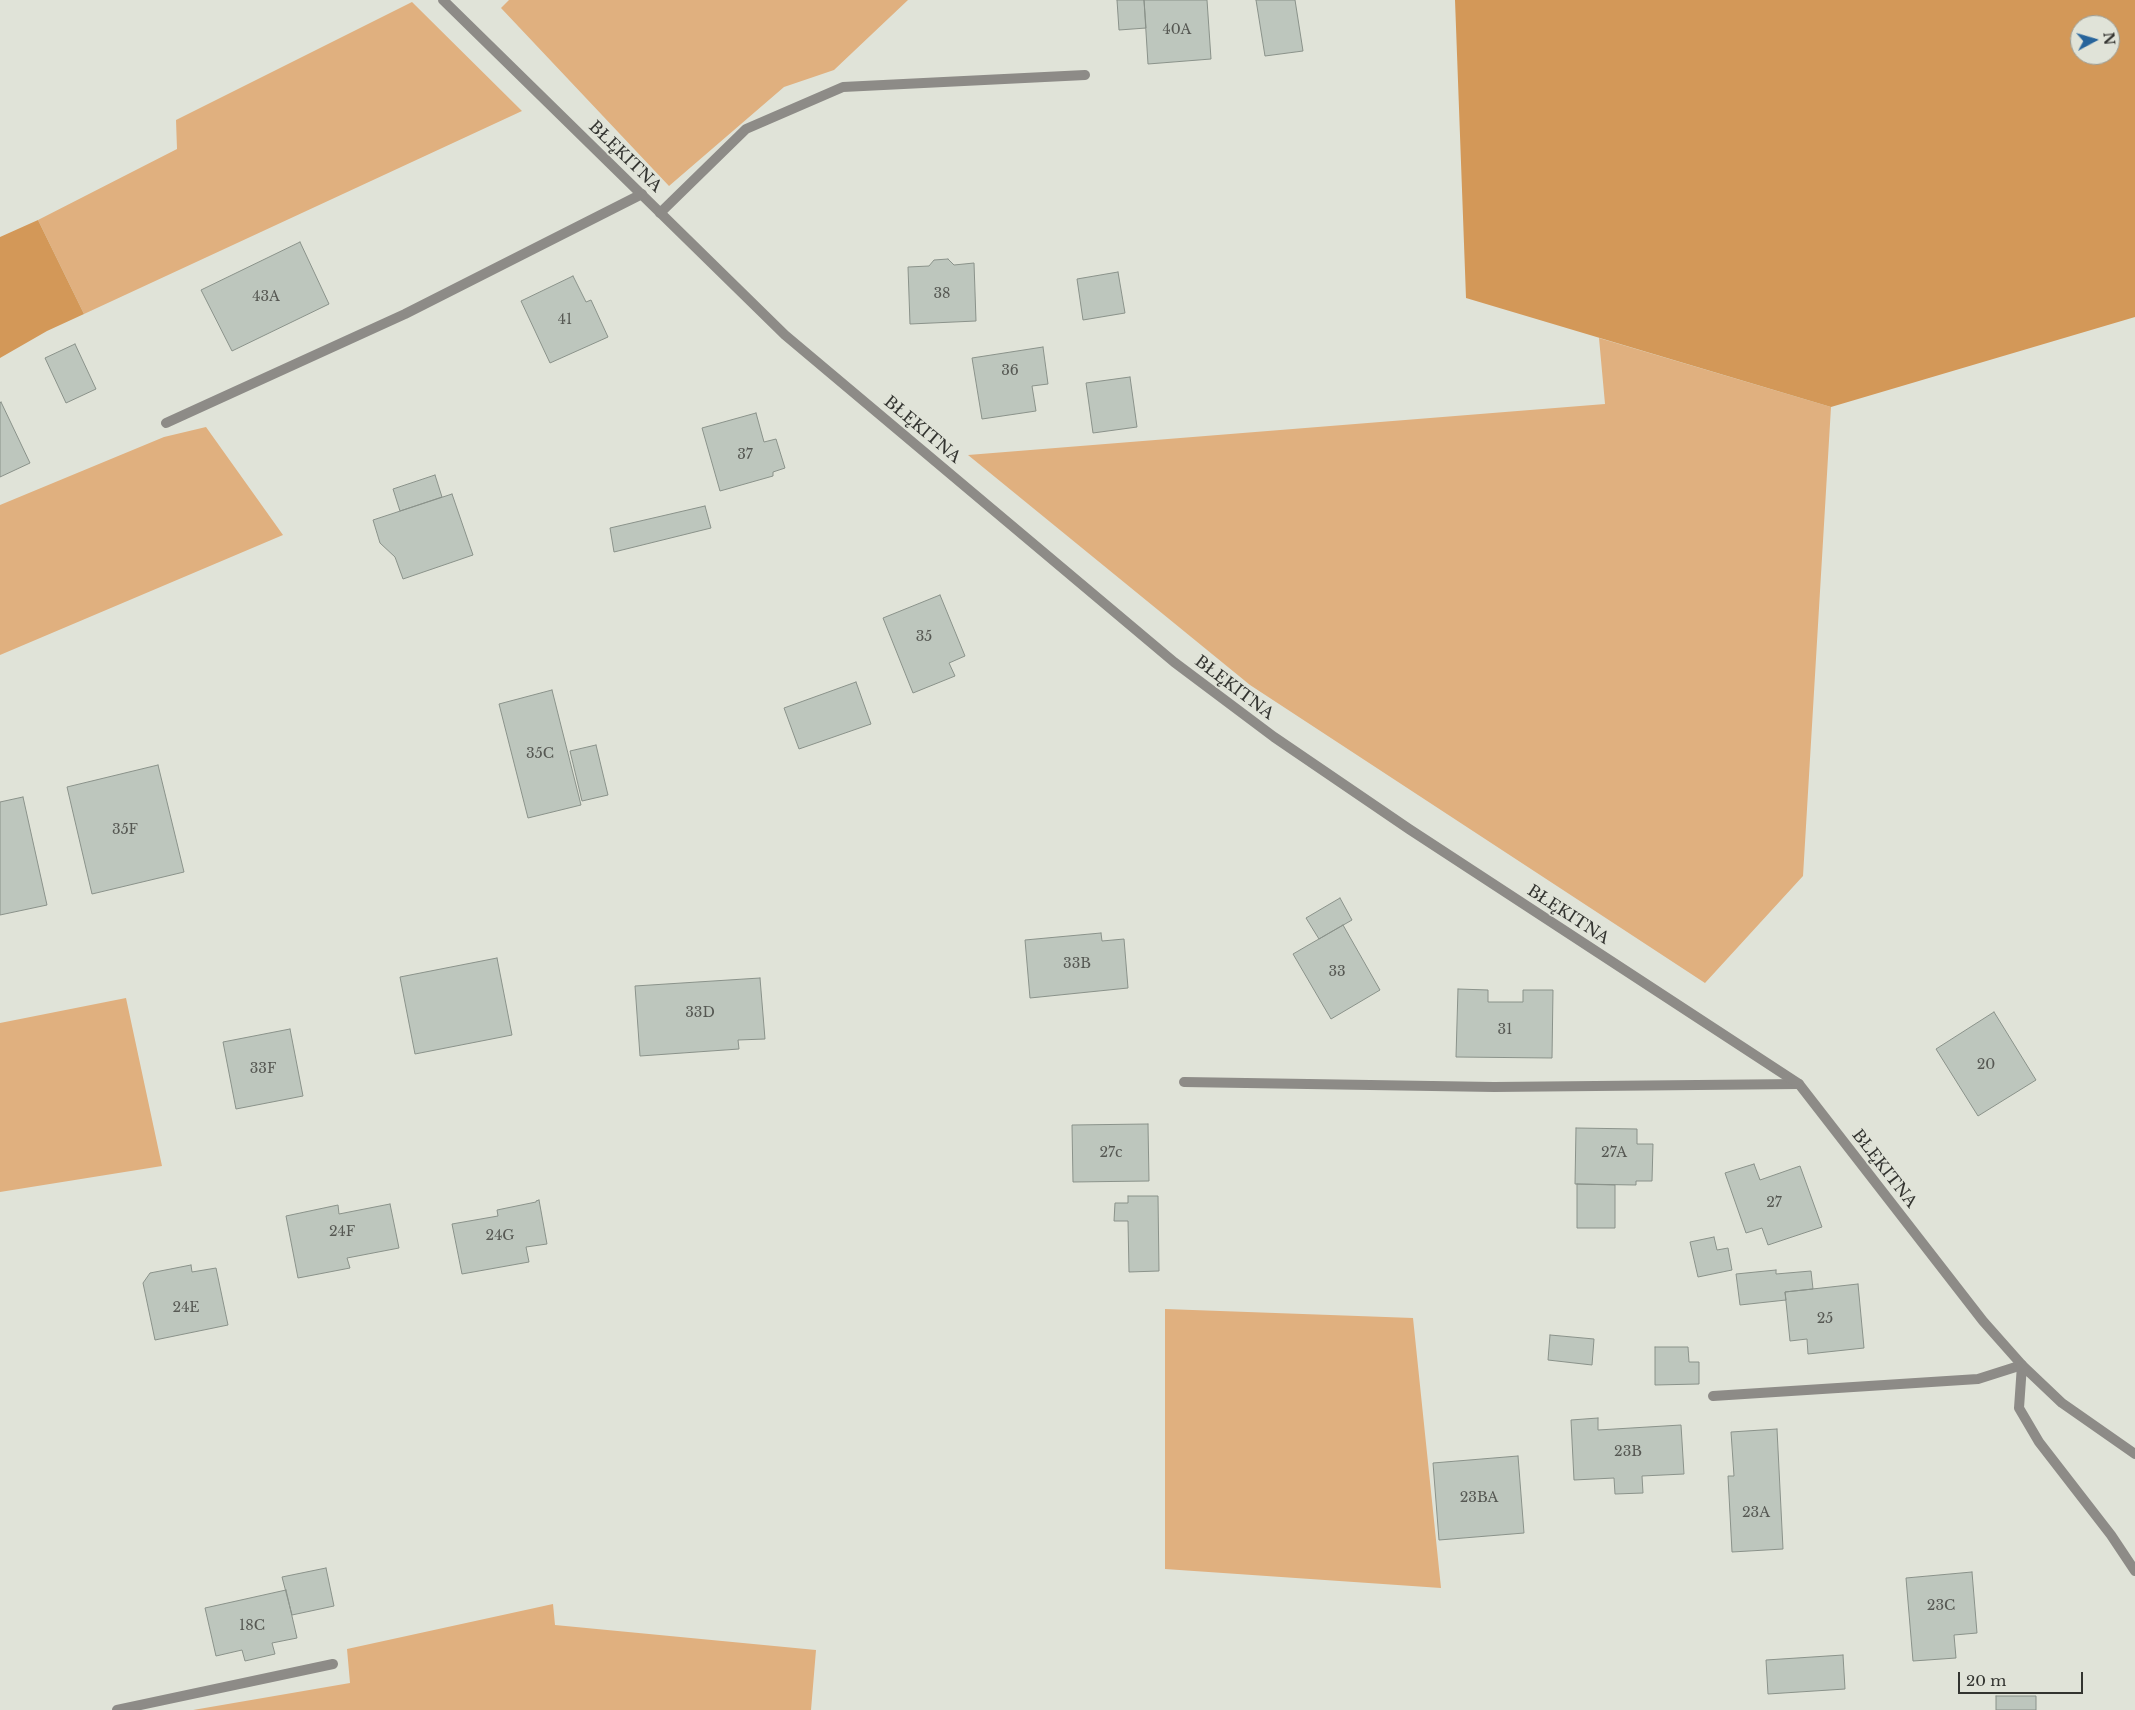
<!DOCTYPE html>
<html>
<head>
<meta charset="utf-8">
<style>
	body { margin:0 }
	#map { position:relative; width:2135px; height:1710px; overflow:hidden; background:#e0e3d8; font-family:"Libre Baskerville",serif }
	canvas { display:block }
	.north { position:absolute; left:2070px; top:15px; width:50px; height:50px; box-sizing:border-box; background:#e0e3d8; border:1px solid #9b9d95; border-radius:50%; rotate:84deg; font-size:14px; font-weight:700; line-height:20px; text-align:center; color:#333430 }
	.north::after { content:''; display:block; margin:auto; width:18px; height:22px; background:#27649b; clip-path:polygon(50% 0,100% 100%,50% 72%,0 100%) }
	.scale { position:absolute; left:1958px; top:1672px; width:125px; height:22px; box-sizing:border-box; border:2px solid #333430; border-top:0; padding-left:6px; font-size:15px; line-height:18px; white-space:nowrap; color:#333430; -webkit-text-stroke:4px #e0e3d8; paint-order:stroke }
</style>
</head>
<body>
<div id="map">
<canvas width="2135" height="1710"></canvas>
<div class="north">N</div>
<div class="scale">20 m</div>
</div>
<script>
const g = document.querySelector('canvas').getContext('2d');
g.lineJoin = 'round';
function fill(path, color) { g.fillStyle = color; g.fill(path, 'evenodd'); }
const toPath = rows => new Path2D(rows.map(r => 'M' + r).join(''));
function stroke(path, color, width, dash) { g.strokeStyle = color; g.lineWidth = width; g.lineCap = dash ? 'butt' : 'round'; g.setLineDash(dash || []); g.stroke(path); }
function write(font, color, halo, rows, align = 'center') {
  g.font = font + ' "Libre Baskerville",serif'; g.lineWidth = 4; g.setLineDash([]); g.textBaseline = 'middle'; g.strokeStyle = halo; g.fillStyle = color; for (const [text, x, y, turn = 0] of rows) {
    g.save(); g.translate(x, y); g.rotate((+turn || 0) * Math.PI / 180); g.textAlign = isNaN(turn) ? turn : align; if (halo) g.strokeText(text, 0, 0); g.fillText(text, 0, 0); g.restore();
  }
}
fill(toPath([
	[509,0,908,0,834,70,784,87,669,186,501,8],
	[412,2,522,111,84,314,38,220,177,149,176,120],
	[1599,338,1831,407,1803,876,1705,983,1250,685,968,455,1605,404],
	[206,427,283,535,0,655,0,505,164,437],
	[126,998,162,1166,0,1192,0,1023],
	[1165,1309,1413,1318,1441,1588,1165,1569],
	[553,1604,555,1625,816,1650,811,1710,193,1710,350,1683,347,1649]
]), '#e0b07f');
fill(toPath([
	[1455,0,2135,0,2135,317,1831,407,1466,298],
	[2080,25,2110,25,2110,55,2080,55],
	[38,220,84,314,47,331,0,358,0,237]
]), '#d39858');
const building = toPath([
	[1117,0,1144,0,1146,28,1119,30,1117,0],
	[1144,0,1207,0,1211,59,1148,64,1144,0],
	[1256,0,1295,0,1303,51,1265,56,1256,0],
	[300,242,329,304,232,351,201,290,300,242],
	[948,259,954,265,974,263,976,321,910,324,908,267,929,266,934,260,948,259],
	[1118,272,1125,313,1083,320,1077,279,1118,272],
	[573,276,586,302,591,300,608,337,550,363,521,301,573,276],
	[75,344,96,389,66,403,45,358,75,344],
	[1043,347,1048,384,1032,386,1036,411,982,419,972,358,1043,347],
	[1130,377,1137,427,1093,433,1086,383,1130,377],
	[1,402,30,463,0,477,0,403,1,402],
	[756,413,764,442,776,439,785,468,773,472,773,476,720,491,702,428,756,413],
	[435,475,442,497,400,511,393,489,435,475],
	[452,494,473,555,403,579,395,557,380,543,373,520,452,494],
	[705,506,711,528,614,552,610,528,705,506],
	[940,595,965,656,949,663,955,676,913,693,883,618,940,595],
	[856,682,871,724,799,749,784,708,856,682],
	[552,690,581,805,528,818,499,704,552,690],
	[596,745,608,795,582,801,570,751,596,745],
	[158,765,184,872,92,894,67,787,158,765],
	[23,797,47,905,0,915,0,802,23,797],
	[1340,898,1352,920,1319,939,1306,918,1340,898],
	[1343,925,1380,990,1331,1019,1293,954,1343,925],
	[1101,933,1102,941,1124,939,1128,988,1030,998,1025,940,1101,933],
	[497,958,512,1035,415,1054,400,977,497,958],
	[760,978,765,1039,738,1040,739,1049,640,1056,635,986,760,978],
	[1458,989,1488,990,1488,1002,1523,1002,1523,990,1553,990,1552,1058,1456,1057,1458,989],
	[1994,1012,2036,1080,1978,1116,1936,1049,1994,1012],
	[290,1029,303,1096,236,1109,223,1042,290,1029],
	[1148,1124,1149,1181,1073,1182,1072,1125,1148,1124],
	[1576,1128,1637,1129,1637,1144,1653,1144,1652,1181,1636,1181,1636,1185,1575,1184,1576,1128],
	[1754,1164,1760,1180,1800,1166,1822,1227,1768,1245,1762,1228,1746,1233,1725,1173,1754,1164],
	[1577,1184,1615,1185,1615,1228,1577,1228,1577,1184],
	[1128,1196,1158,1196,1159,1271,1129,1272,1128,1221,1114,1221,1115,1203,1128,1203,1128,1196],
	[539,1200,547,1244,526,1247,529,1262,462,1274,452,1224,498,1216,497,1210,536,1202,536,1201,539,1200],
	[390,1204,399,1248,347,1258,350,1268,298,1278,286,1216,338,1205,339,1214,390,1204],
	[1714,1237,1717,1250,1728,1248,1732,1270,1698,1277,1690,1242,1714,1237],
	[191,1265,192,1272,216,1268,228,1325,155,1340,143,1283,150,1273,191,1265],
	[1776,1270,1776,1274,1811,1271,1813,1289,1785,1292,1786,1300,1740,1305,1736,1274,1776,1270],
	[1858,1284,1864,1348,1808,1354,1807,1339,1790,1341,1785,1292,1858,1284],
	[1550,1335,1594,1339,1592,1365,1548,1360,1550,1335],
	[1655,1347,1688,1347,1689,1362,1699,1362,1699,1384,1655,1385,1655,1347],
	[1598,1418,1598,1430,1681,1425,1684,1474,1642,1476,1643,1493,1615,1494,1614,1478,1574,1480,1571,1420,1598,1418],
	[1777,1429,1783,1549,1732,1552,1728,1476,1734,1476,1731,1432,1777,1429],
	[1518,1456,1524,1533,1439,1540,1433,1463,1518,1456],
	[326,1568,334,1606,292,1615,282,1577,326,1568],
	[1972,1572,1977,1633,1954,1635,1956,1658,1913,1661,1906,1578,1972,1572],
	[286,1590,297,1638,272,1643,275,1654,245,1661,242,1650,216,1656,205,1608,286,1590],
	[1843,1655,1845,1689,1768,1694,1766,1660,1843,1655],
	[1996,1696,2036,1696,2036,1710,1996,1710,1996,1696]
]);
fill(building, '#bdc6bd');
stroke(building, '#8a928a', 1);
stroke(toPath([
	[660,213,746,129,843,87,1085,75],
	[166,423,405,314,642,194],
	[1184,1082,1494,1087,1799,1084],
	[1713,1396,1978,1379,2022,1365],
	[117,1710,333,1664]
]), '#8d8b87', 10);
stroke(toPath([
	[443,0,785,335,1174,662,1274,737,1409,829,1799,1084,1983,1321,2022,1365,2062,1403,2135,1454],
	[2022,1365,2019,1408,2039,1442,2111,1535,2135,1571]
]), '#8d8b87', 10);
write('14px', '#565853', null, [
	["40A",1177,30],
	["38",942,294],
	["43A",266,297],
	["41",565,320],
	["36",1010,371],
	["37",745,455],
	["35",924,637],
	["35C",540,754],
	["35F",125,830],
	["33B",1077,964],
	["33",1337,972],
	["33D",700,1013],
	["31",1505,1030],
	["20",1986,1065],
	["33F",263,1069],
	["27c",1111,1153],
	["27A",1614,1153],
	["27",1774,1203],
	["24F",342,1232],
	["24G",500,1236],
	["24E",186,1308],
	["25",1825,1319],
	["23B",1628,1452],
	["23BA",1479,1498],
	["23A",1756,1513],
	["23C",1941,1606],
	["18C",252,1626]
]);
write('16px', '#333430', '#e0e3d8', [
	["BŁĘKITNA",625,157,44],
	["BŁĘKITNA",922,430,40],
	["BŁĘKITNA",1234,688,37],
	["BŁĘKITNA",1568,915,33],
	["BŁĘKITNA",1884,1169,52]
]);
</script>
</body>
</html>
